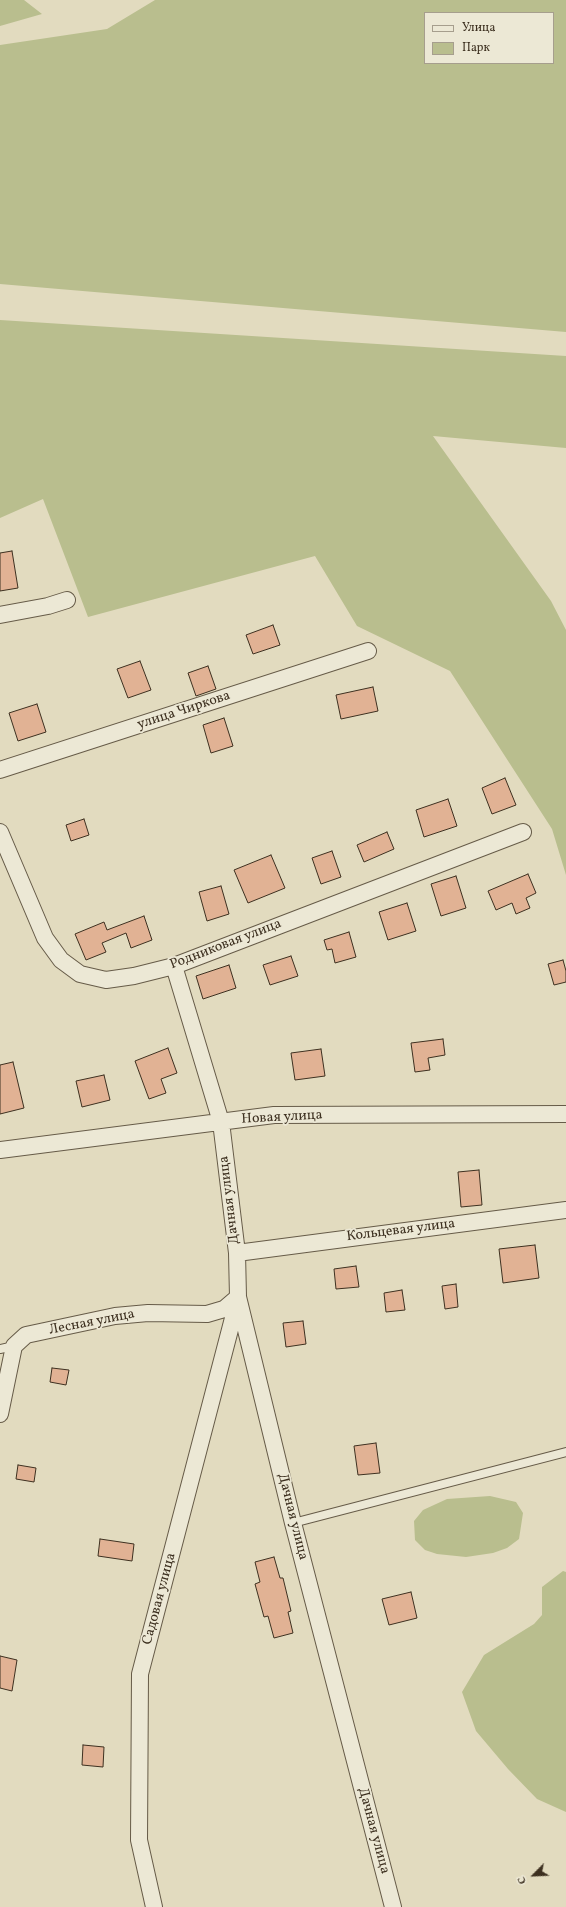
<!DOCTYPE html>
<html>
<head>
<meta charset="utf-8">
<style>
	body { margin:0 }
	#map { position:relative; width:566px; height:1907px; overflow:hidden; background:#e2dbbf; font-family:Vollkorn,serif }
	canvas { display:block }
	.legend { position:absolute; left:424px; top:12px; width:130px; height:52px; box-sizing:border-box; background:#ece8d5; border:1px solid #a69e8d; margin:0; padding:5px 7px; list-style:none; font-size:12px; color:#3d3020 }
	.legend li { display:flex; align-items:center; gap:8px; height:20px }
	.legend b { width:20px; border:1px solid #a69e8d }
	.north { position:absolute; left:514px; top:1855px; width:40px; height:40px; -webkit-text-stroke:3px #ece8d5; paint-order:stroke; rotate:246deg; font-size:11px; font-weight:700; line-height:16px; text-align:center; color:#3d3020 }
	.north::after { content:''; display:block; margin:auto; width:14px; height:18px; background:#3d3020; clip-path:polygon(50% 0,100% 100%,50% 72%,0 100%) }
</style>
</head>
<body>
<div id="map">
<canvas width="566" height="1907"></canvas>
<ul class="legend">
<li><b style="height:5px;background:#ece8d5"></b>Улица</li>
<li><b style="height:11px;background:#b9be8e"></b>Парк</li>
</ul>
<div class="north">С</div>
</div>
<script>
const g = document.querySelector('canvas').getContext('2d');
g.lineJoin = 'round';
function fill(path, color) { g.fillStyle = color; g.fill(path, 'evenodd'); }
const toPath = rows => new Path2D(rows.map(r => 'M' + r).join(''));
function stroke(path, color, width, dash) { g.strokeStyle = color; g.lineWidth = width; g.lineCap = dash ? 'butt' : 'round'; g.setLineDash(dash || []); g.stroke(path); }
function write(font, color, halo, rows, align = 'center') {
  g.font = font + ' Vollkorn,serif'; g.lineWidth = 3.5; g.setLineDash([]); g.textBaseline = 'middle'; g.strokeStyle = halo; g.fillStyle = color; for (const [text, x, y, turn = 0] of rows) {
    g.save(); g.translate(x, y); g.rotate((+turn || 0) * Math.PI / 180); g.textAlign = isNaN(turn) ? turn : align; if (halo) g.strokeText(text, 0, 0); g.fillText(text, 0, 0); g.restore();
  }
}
fill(toPath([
	[0,0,24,0,42,14,0,26],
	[155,0,566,0,566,332,0,284,0,45,107,29],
	[425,13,553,13,553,63,425,63],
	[0,320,566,356,566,448,433,436,551,601,566,630,566,875,552,829,450,671,357,626,315,556,88,617,43,499,0,518],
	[490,1496,516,1502,523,1513,519,1539,507,1548,493,1553,466,1557,437,1554,425,1550,415,1540,414,1521,423,1510,447,1499],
	[563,1571,566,1572,566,1812,537,1799,508,1769,476,1731,462,1692,484,1655,534,1624,542,1615,542,1587]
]), '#b9be8e');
const building = toPath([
	[12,551,18,588,0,591,0,553,12,551],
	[273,625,280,645,253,654,246,635,273,625],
	[140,661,151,690,128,698,117,669,140,661],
	[208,666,216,689,196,696,188,673,208,666],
	[373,687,378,711,341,719,336,695,373,687],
	[37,704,46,732,18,741,9,713,37,704],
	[224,718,233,746,211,753,203,725,224,718],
	[505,778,516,805,492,814,482,788,505,778],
	[448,799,457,826,424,837,416,810,448,799],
	[84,819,89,835,71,841,66,825,84,819],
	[387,832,394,849,364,862,357,845,387,832],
	[332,851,341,877,321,884,312,858,332,851],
	[271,855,285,888,248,903,234,870,271,855],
	[528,874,536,893,526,898,530,908,516,914,512,903,496,910,488,891,528,874],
	[456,876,466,908,441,916,431,884,456,876],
	[221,886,229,914,207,921,199,892,221,886],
	[407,903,416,931,388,940,379,912,407,903],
	[144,916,152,940,131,948,126,933,102,943,106,952,86,960,75,934,104,922,107,930,144,916],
	[349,932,356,957,335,963,332,949,327,950,324,940,349,932],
	[291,956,298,976,270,985,263,965,291,956],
	[563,960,566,971,566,982,554,985,548,964,563,960],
	[229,965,236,988,203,999,196,976,229,965],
	[443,1039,445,1055,428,1058,430,1070,415,1072,411,1043,443,1039],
	[168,1048,177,1073,161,1079,166,1093,149,1099,135,1061,168,1048],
	[321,1049,325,1076,295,1080,291,1053,321,1049],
	[13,1062,24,1108,0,1114,0,1065,13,1062],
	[104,1075,110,1100,82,1107,76,1081,104,1075],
	[479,1170,482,1205,461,1207,458,1172,479,1170],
	[535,1245,539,1278,503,1283,499,1249,535,1245],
	[356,1266,359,1287,336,1289,334,1269,356,1266],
	[456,1284,458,1307,445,1309,442,1286,456,1284],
	[402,1290,405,1310,386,1312,384,1293,402,1290],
	[303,1321,306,1344,286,1347,283,1323,303,1321],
	[52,1368,69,1370,66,1385,50,1382,52,1368],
	[376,1443,380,1473,358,1475,354,1446,376,1443],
	[18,1465,36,1468,34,1482,16,1479,18,1465],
	[100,1539,134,1544,132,1561,98,1556,100,1539],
	[274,1557,280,1578,283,1578,291,1611,288,1612,293,1633,274,1638,268,1616,264,1617,255,1584,260,1582,255,1562,274,1557],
	[411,1592,417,1618,389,1625,382,1599,411,1592],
	[0,1656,17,1660,12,1691,0,1688,0,1656],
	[83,1745,104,1747,103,1767,82,1765,83,1745]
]);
fill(building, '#e1b294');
stroke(building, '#3d3020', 1);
const lane = toPath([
	[0,1349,14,1346],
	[293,1523,566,1452]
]);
const street = toPath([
	[0,615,48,606,67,600],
	[0,770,368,651],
	[0,832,45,938,61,960,80,974,106,980,134,976,174,966,523,832],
	[174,966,221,1122,237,1253,238,1297,293,1523,393,1907],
	[0,1150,274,1115,566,1114],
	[237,1253,566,1210],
	[0,1414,14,1346,26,1335,115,1316,148,1313,207,1314,224,1309,238,1297],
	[154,1907,139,1840,140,1674,238,1299]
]);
stroke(lane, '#665b48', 10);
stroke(street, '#665b48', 18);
stroke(lane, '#ece8d5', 8);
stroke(street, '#ece8d5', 16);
write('14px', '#3d3020', '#ece8d5', [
	["улица Чиркова",184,711,-18],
	["Родниковая улица",226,945,-21],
	["Новая улица",282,1118,-3],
	["Дачная улица",230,1200,-97],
	["Кольцевая улица",401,1231,-7],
	["Лесная улица",92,1323,-11],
	["Дачная улица",292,1517,76],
	["Садовая улица",160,1599,-75],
	["Дачная улица",373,1831,75]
]);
</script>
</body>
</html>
